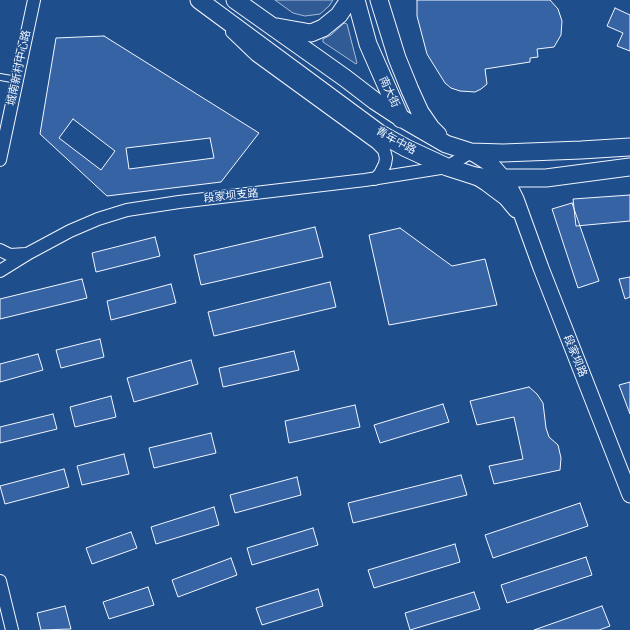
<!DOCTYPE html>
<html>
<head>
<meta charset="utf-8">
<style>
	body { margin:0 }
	canvas { display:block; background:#1f4e8c }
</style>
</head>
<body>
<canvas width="630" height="630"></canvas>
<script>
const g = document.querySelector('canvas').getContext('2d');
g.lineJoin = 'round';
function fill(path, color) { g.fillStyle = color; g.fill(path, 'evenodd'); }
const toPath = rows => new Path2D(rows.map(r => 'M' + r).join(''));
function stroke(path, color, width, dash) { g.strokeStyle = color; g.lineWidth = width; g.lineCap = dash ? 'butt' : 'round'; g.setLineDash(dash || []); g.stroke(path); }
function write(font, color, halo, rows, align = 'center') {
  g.font = font + ' "PT Sans","Noto Sans SC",sans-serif'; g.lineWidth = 3; g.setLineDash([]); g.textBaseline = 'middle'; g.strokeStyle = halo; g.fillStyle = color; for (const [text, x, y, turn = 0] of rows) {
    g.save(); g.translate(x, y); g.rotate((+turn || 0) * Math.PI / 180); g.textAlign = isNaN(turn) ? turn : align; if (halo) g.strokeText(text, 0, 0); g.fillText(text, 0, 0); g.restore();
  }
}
const green = toPath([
	[275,0,333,0,329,6,320,14,305,16,293,13,275,0],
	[344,23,347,24,357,63,356,64,323,42,323,39,331,35,344,23]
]);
fill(green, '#305b95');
stroke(green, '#a8bbd7', 1);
const building = toPath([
	[417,0,550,0,558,9,562,21,561,35,554,47,537,49,538,57,530,58,530,62,485,69,487,84,481,89,475,92,460,91,451,88,445,83,427,54,417,16,417,0],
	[615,8,630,15,630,51,617,46,623,33,607,26,615,8],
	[104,36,259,133,221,182,107,196,40,134,56,38,104,36],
	[73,119,115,151,101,170,59,138,73,119],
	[210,138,214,158,129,169,126,148,210,138],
	[630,195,630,221,576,226,573,199,630,195],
	[572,203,599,281,578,288,552,209,572,203],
	[315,227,323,257,201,285,194,255,315,227],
	[400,228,452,266,485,259,497,305,389,325,369,235,400,228],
	[155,237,160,256,96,272,92,253,155,237],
	[630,277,630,297,625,299,619,279,630,277],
	[82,279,87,298,0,319,0,299,82,279],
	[330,282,336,307,214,336,208,312,330,282],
	[171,284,176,303,111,320,107,301,171,284],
	[100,339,104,357,61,368,56,350,100,339],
	[294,351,299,370,223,387,219,368,294,351],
	[38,354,43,370,0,382,0,364,38,354],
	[191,360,198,384,134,402,127,378,191,360],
	[630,382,630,414,619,385,630,382],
	[529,387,537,394,543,403,546,428,549,437,558,445,561,458,560,470,494,484,489,466,523,459,514,417,477,425,470,401,529,387],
	[111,396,116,417,75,427,70,407,111,396],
	[443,404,449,422,380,443,374,425,443,404],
	[355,405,360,427,289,443,285,421,355,405],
	[53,414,57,429,0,443,0,427,53,414],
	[211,433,216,453,154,468,149,448,211,433],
	[124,454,129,474,82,485,77,466,124,454],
	[64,469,69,487,5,504,0,486,64,469],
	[461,475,467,495,353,523,348,503,461,475],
	[297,477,301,495,235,513,230,495,297,477],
	[580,503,588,526,493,558,485,535,580,503],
	[214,507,219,525,156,544,151,527,214,507],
	[313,528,318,545,252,565,247,548,313,528],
	[131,532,137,548,92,564,86,548,131,532],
	[455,544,460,562,374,588,368,570,455,544],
	[586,557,592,575,507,603,501,585,586,557],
	[231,558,237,575,178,597,172,580,231,558],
	[148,587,154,605,109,619,103,602,148,587],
	[318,589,323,606,262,625,256,608,318,589],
	[474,592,480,609,410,630,405,613,474,592],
	[65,606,71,629,41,630,37,613,65,606],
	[602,606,610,626,599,630,534,630,602,606]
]);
fill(building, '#3563a3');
stroke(building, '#f2f6ff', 1);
const service = toPath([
	[0,77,17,80]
]);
const minor = toPath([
	[232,32,256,55,377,143,384,150,386,158,385,164,380,174,375,179],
	[0,160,34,0],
	[0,250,10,255,26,254],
	[0,271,29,253,70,231,98,219,127,210,179,202,365,180,447,167,471,152],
	[0,581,12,630]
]);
const tertiary = toPath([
	[471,152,493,166,508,183,516,199,541,268,630,495],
	[475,176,486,183,506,198,516,210]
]);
const secondary = toPath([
	[199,0,379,133,406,148,447,167,475,176,488,178,546,178,630,167],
	[235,0,345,78,375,101,401,118,446,144,471,152,503,153,581,150,630,147],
	[356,0,368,44,401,119],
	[379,0,397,58,410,90,420,112,431,128,438,135],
	[277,27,311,33,323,28,339,15,349,0]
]);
stroke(service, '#f2f6ff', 8);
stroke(minor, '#f2f6ff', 14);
stroke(tertiary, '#f2f6ff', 17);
stroke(secondary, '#f2f6ff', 19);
stroke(service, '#1f4e8c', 6);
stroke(minor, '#1f4e8c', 12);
stroke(tertiary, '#1f4e8c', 15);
stroke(secondary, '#1f4e8c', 17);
write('11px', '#f2f6ff', '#1f4e8c', [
	["城南新村中心路",19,68,-78],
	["南大街",389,92,65],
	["青年中路",396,141,29],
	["段家坝支路",231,196,-6],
	["段家坝路",575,356,68]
]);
</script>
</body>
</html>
